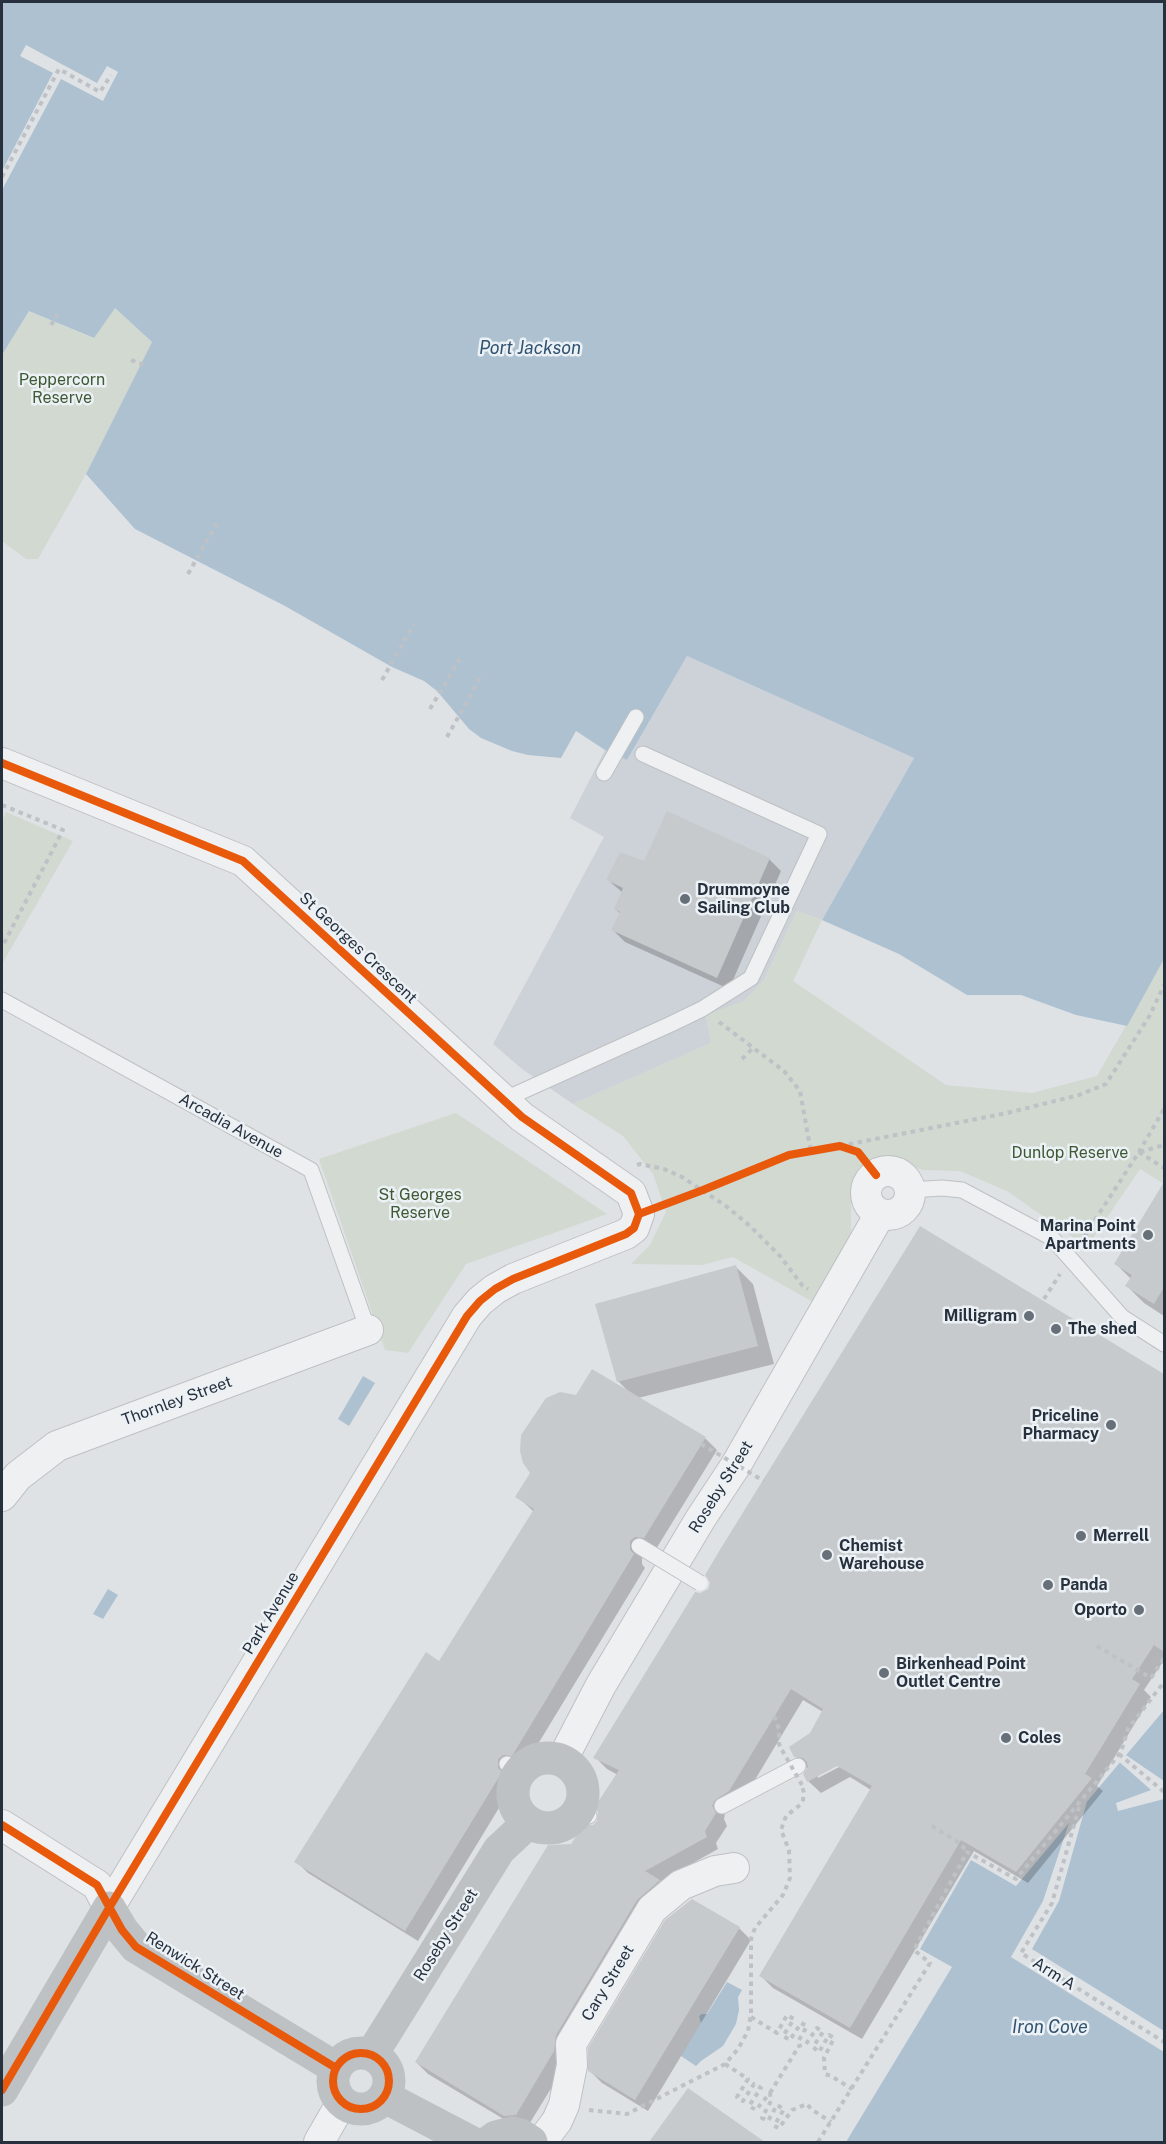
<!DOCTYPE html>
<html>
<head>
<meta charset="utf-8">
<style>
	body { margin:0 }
	#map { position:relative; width:1166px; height:2144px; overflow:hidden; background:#dfe2e5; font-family:"Public Sans",sans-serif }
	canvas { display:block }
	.frame { position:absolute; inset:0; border:3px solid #27313e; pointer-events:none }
</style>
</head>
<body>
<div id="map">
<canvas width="1166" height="2144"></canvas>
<div class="frame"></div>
</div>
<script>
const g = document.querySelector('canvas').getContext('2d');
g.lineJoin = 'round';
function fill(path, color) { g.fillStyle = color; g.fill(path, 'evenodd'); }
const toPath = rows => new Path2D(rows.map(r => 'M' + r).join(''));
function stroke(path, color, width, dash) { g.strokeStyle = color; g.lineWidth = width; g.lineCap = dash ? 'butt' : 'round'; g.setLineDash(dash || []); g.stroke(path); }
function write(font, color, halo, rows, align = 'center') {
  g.font = font + ' "Public Sans",sans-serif'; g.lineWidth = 5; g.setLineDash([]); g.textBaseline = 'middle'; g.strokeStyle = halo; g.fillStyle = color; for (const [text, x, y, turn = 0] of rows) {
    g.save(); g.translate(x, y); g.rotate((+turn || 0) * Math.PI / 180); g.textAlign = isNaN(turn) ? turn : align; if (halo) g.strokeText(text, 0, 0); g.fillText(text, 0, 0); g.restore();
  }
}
fill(toPath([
	[687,656,914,758,822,920,797,911,764,980,744,1001,706,1016,711,1043,573,1104,522,1069,493,1044,604,837,570,818,605,750,627,760]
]), '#cdd2d8');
fill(toPath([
	[114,307,152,342,86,474,38,559,26,559,2,541,2,355,29,311,93,338],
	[6,812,73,841,2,964,2,821],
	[797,911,822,920,793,981,946,1085,1032,1093,1097,1076,1164,959,1164,1184,1140,1169,1087,1247,1007,1191,960,1171,923,1170,900,1163,879,1162,862,1173,851,1200,851,1242,815,1303,733,1257,702,1265,631,1264,650,1245,666,1212,653,1174,623,1136,573,1104,711,1043,706,1015,744,1001,764,980],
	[456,1113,607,1214,466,1264,408,1353,385,1350,319,1159]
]), '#d1d9d0');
fill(toPath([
	[2,2,1164,2,1164,959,1127,1026,1076,1015,1021,995,967,995,899,954,822,920,914,758,687,656,627,760,605,750,576,731,561,758,528,755,512,751,481,738,469,729,437,691,424,681,392,667,285,606,135,529,86,474,152,342,115,308,94,338,29,311,2,355],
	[363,1376,375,1383,349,1426,338,1419],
	[108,1589,118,1595,103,1619,93,1614],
	[1164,1710,1164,2142,846,2142,952,1967,920,1949,971,1860,1016,1886],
	[727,1982,742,1990,738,1997,739,2010,736,2024,723,2046,701,2061,696,2066,681,2056,701,2023,699,2016,702,2014,707,2014]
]), '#adc1d1');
fill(toPath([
	[26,45,97,83,107,66,118,72,103,101,61,79,2,190,2,171,53,73,20,56],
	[1123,1753,1164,1781,1164,1799,1118,1811,1116,1803,1151,1790,1117,1760],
	[1089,1794,1059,1901,1032,1949,1164,2031,1164,2052,1011,1957,1043,1901,1072,1814]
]), '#dfe2e5');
fill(toPath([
	[769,859,781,871,729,989,625,942,613,930,621,914,615,909,623,893,608,880,645,863],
	[1154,1202,1164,1208,1164,1316,1144,1303,1127,1286,1131,1279,1116,1264],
	[921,1228,1164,1375,1164,1660,1144,1690,1151,1697,1097,1786,1103,1791,1028,1883,974,1851,862,2039,773,1988,761,1976,871,1790,850,1777,821,1793,808,1781,808,1769,795,1756,811,1735,823,1712,803,1700,741,1803,725,1813,724,1819,727,1826,716,1843,718,1849,659,1882,671,1893,528,2126,517,2127,428,2074,416,2062,572,1845,599,1821,618,1775,607,1769,595,1757,701,1594,709,1590],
	[843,1761,845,1764,818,1778,818,1774],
	[736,1267,753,1284,774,1364,638,1398,705,1438,717,1450,656,1549,642,1554,642,1564,645,1568,524,1767,510,1772,510,1782,513,1785,418,1941,308,1873,296,1861,439,1663,534,1512,517,1496,577,1397,627,1390,618,1381],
	[739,1928,751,1940,648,2111,602,2083,590,2071],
	[688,2090,762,2142,651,2142]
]), '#0003');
fill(toPath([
	[667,811,770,858,717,978,611,930,620,912,614,909,623,888,606,880,620,852,644,861],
	[1164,1182,1164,1287,1154,1304,1125,1286,1132,1275,1114,1264],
	[920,1226,1164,1374,1164,1652,1154,1645,1132,1679,1140,1684,1085,1774,1092,1778,1016,1872,961,1840,850,2028,759,1976,872,1786,837,1766,807,1782,803,1774,808,1767,807,1762,803,1758,794,1757,789,1747,810,1733,823,1709,791,1689,729,1791,714,1801,712,1806,716,1813,705,1831,707,1837,645,1871,660,1880,637,1900,556,2035,554,2051,516,2115,504,2116,415,2062,548,1845,571,1844,584,1824,593,1825,597,1821,598,1812,594,1808,619,1770,593,1758,695,1592,700,1593,708,1589,710,1583,705,1575,721,1548],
	[736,1265,758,1346,617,1382,595,1304],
	[592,1369,706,1437,644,1538,635,1537,630,1541,630,1550,634,1554,512,1756,503,1755,498,1759,498,1768,502,1772,405,1931,294,1862,426,1652,439,1661,534,1509,515,1497,530,1473,523,1463,520,1451,521,1435,546,1398,560,1392,576,1395],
	[692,1899,740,1927,635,2100,588,2071,588,2048,665,1920],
	[688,2088,765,2142,649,2142]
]), '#c7cacd');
const lane = toPath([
	[604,773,636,717],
	[2,1000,311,1170,368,1330],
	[503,1100,671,1024,702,1009,751,978,819,834,643,754],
	[910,1190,942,1188,962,1190,1052,1238,1122,1317,1164,1344],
	[507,1764,520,1772],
	[722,1806,798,1766],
	[578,1809,589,1816]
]);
const street = toPath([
	[2,763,243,861,522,1117,631,1193,639,1214,634,1228,626,1234,513,1279,495,1289,480,1301,467,1316,109,1908],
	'866 1193a22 22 0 1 1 44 0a22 22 0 1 1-44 0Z',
	[2,1496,18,1476,57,1446,368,1330],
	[562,1760,601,1685,701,1518,736,1465,880,1214],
	[2,1825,97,1885,109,1908],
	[319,2142,342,2102],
	[537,2142,545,2137,557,2121,564,2105,572,2065,571,2044,652,1909,681,1885,715,1871,734,1868]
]);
stroke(lane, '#bec0c3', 17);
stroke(street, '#bec0c3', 32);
stroke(toPath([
	[2,177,59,69,100,92,111,75],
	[51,325,58,314],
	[131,360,144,365],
	[188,574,217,523],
	[382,680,414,624],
	[430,709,462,655],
	[447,737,482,675],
	[2,805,63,830,2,947],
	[719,1022,784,1071,800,1091,811,1152],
	[742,1059,753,1048],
	[840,1146,1007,1113,1079,1095,1106,1084,1150,1015,1164,985],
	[1139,1152,1164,1168],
	[1140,1152,1164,1145],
	[637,1165,640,1164,664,1169,682,1177,726,1206,750,1226,780,1256,802,1285,808,1289],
	[1080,1243,1139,1152,1164,1109],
	[1044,1299,1060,1274],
	[1097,1646,1151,1678,1164,1658],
	[774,1716,779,1729,779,1744,782,1750],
	[1119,1754,1164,1792],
	[1079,1807,1052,1903,1021,1953,1164,2042],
	[932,1826,961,1844,967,1852],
	[751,2017,777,2033,787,2015,794,2019,783,2036,790,2040,801,2023,807,2026,799,2040,799,2046,806,2044,817,2028,823,2032,813,2047,819,2052,829,2035,834,2038,824,2058,825,2074,831,2076,852,2089],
	[725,2064,748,2079,737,2097,743,2101,754,2084,761,2088,749,2106,756,2110,770,2093,771,2101,762,2118,768,2121,777,2105,784,2109,774,2126,779,2128,792,2110,807,2104,811,2109,831,2122],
	[770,2093,799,2046],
	[589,2110,627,2114,725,2064,738,2049,748,2031,751,2014,751,1939,755,1928,783,1895,790,1878,789,1850,781,1830,786,1816,800,1805,803,1800,804,1793,802,1786],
	[818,2142,930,1963,914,1950,967,1852,1016,1879,1121,1752,1128,1729,1164,1682]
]), '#bec1c5', 4, [4.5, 4.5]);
stroke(lane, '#eff0f1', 15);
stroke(street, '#eff0f1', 30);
stroke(toPath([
	'513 1793a35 35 0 1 1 70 0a35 35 0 1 1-70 0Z',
	'333 2081a28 28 0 1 1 56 0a28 28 0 1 1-56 0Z',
	[372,2054,499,1850,529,1822],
	[2,2090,109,1908,122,1930,136,1947,336,2068],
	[385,2097,471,2142],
	[489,2142,496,2137,512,2133,520,2135,531,2142]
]), '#bdc1c4', 33);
const laneBridge = toPath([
	[639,1546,700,1583]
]);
stroke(laneBridge, '#bec0c3', 17, []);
stroke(toPath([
	[701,1444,764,1481],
	[782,1750,802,1785]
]), '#bec1c5', 4, [4.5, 4.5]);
stroke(laneBridge, '#eff0f1', 15);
stroke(toPath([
	[2,763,243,861,522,1117,631,1193,639,1214,634,1228,626,1234,513,1279,495,1289,480,1301,467,1316,109,1908,2,2090],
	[639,1214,703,1190,789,1155,840,1146,858,1152,876,1175],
	[2,1825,97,1885,122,1930,136,1947,336,2068],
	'333 2081a28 28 0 1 1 56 0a28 28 0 1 1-56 0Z'
]), '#e8590c', 8);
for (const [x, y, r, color] of [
	[685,899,6,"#676f78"],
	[1148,1235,6,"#676f78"],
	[1029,1316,6,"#676f78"],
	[1056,1329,6,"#676f78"],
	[1111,1425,6,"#676f78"],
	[1081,1536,6,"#676f78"],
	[827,1555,6,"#676f78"],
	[1048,1585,6,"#676f78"],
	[1139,1610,6,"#676f78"],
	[884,1673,6,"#676f78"],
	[1006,1738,6,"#676f78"]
]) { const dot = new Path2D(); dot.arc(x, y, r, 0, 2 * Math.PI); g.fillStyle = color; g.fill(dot); stroke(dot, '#ecf1f5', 2); }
write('16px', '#3e5934', '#ecf1f5', [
	["Peppercorn",62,380],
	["Reserve",62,398],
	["Dunlop Reserve",1070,1153],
	["St Georges",420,1195],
	["Reserve",420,1213]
]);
write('bold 16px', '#27313e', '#ecf1f5', [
	["Drummoyne",697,890],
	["Sailing Club",697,908],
	["Marina Point",1136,1226,"right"],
	["Apartments",1136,1244,"right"],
	["Milligram",1017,1316,"right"],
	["The shed",1068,1329],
	["Priceline",1099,1416,"right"],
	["Pharmacy",1099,1434,"right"],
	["Merrell",1093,1536],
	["Chemist",839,1546],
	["Warehouse",839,1564],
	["Panda",1060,1585],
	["Oporto",1127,1610,"right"],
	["Birkenhead Point",896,1664],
	["Outlet Centre",896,1682],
	["Coles",1018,1738]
], 'left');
write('16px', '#27313e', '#ecf1f5', [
	["St Georges Crescent",358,948,43],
	["Arcadia Avenue",231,1126,29],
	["Thornley Street",177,1401,-20],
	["Roseby Street",721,1487,-58],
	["Park Avenue",271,1613,-59],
	["Roseby Street",446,1935,-58],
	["Renwick Street",195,1966,32],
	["Arm A",1054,1974,32],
	["Cary Street",608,1983,-59]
]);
write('italic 18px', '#315371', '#ecf1f5', [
	["Port Jackson",530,348],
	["Iron Cove",1050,2027]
]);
</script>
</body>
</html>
